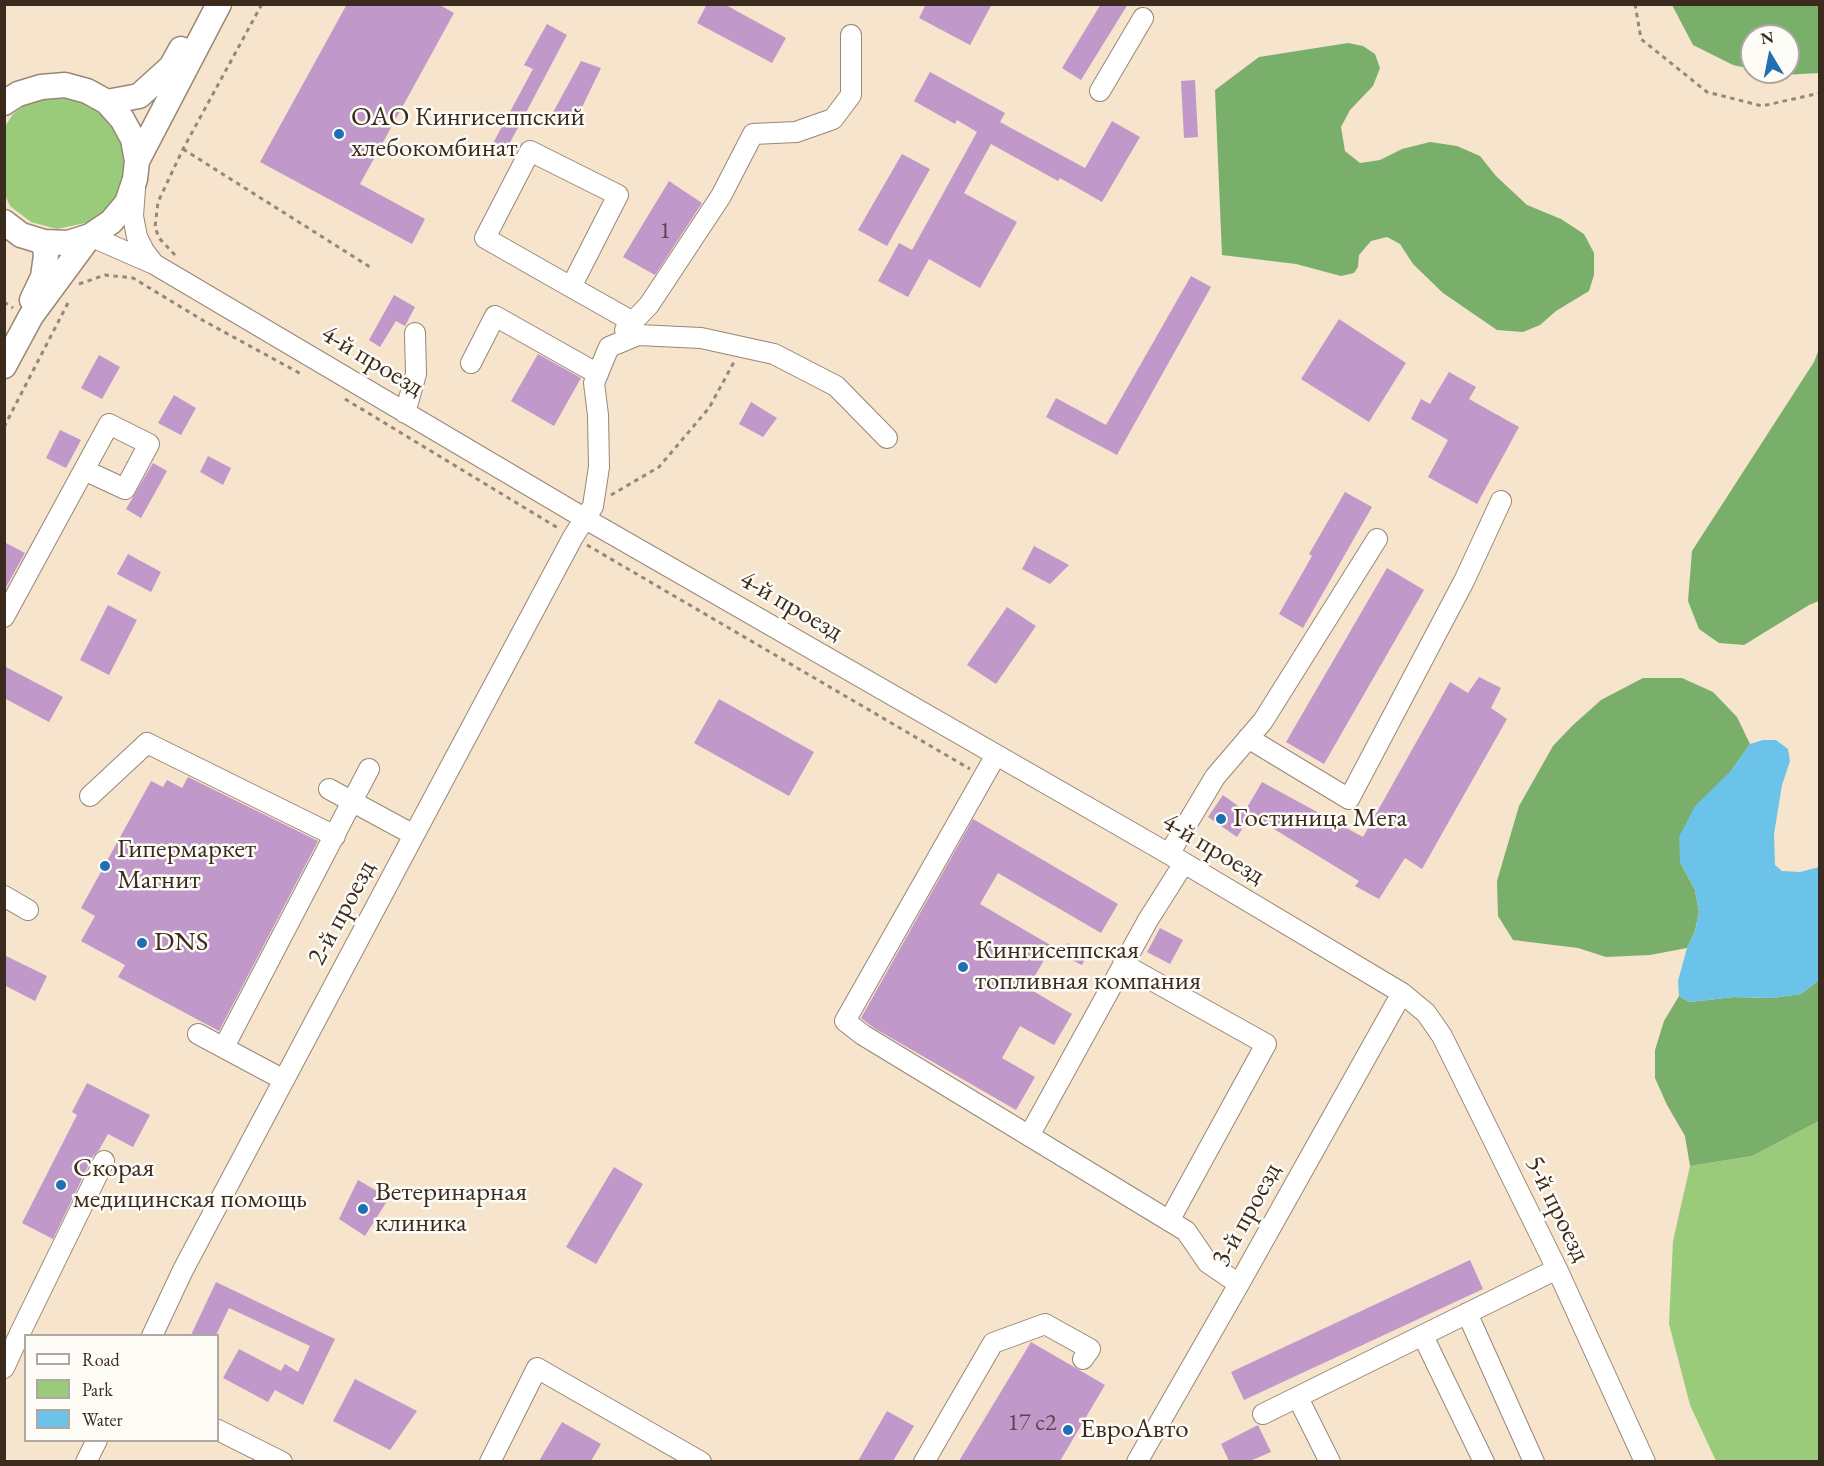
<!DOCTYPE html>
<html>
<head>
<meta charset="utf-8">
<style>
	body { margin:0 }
	#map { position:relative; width:1824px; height:1466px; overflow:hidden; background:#f6e4cd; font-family:"EB Garamond",serif }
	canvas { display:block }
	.frame { position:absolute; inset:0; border:6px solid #3b2a1e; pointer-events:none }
	.legend { position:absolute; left:24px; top:1334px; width:195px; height:108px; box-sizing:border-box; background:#fdfcf7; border:2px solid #afa8a0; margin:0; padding:8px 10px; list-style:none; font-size:18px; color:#3b2a1e }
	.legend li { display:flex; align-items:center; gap:12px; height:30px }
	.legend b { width:30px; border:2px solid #afa8a0 }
	.north { position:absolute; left:1740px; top:24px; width:60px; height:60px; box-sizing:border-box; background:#fdfcf7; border:2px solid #afa8a0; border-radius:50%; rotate:350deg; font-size:16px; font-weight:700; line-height:24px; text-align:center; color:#3b2a1e }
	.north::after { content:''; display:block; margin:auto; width:21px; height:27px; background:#1f6fb2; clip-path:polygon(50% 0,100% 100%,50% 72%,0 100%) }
</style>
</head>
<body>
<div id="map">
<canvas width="1824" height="1466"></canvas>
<div class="frame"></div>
<ul class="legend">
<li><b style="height:8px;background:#fff"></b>Road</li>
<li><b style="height:16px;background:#99cb7b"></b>Park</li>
<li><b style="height:16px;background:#6bc3e9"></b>Water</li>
</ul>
<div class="north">N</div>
</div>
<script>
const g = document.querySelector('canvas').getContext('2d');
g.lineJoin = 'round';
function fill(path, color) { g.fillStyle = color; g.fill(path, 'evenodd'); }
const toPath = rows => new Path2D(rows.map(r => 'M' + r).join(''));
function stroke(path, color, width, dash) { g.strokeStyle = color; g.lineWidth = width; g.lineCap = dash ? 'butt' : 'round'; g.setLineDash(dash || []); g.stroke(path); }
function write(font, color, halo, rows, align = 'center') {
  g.font = font + ' "EB Garamond",serif'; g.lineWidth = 5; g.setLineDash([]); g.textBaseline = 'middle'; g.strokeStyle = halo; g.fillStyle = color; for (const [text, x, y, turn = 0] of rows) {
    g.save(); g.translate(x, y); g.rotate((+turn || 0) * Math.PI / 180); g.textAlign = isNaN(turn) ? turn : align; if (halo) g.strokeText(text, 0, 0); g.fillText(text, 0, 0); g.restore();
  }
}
fill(toPath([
	[56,95,80,97,99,107,117,129,127,155,125,179,111,206,90,222,57,229,31,222,10,206,5,195,4,128,13,114,31,101],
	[1819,1121,1819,1461,1716,1461,1690,1405,1669,1324,1673,1241,1690,1166,1752,1156]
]), '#99cb7b');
fill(toPath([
	[1672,5,1819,5,1819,73,1784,75,1767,72,1788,72,1788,36,1752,36,1752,69,1733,65,1693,45],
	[1348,43,1363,46,1375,54,1380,68,1373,86,1350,110,1341,127,1345,151,1360,163,1380,160,1402,149,1430,142,1457,146,1480,156,1496,176,1527,205,1561,219,1584,234,1594,253,1594,275,1589,291,1556,311,1540,325,1523,332,1497,330,1443,293,1413,264,1400,244,1387,237,1371,241,1359,255,1358,267,1354,273,1341,276,1296,264,1222,255,1215,90,1259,57],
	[1819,349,1819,601,1809,605,1744,645,1719,643,1699,629,1688,601,1692,551,1814,362],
	[1643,678,1682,678,1713,692,1737,717,1750,744,1731,771,1680,862,1695,890,1699,912,1695,931,1687,948,1650,955,1606,957,1578,948,1513,940,1498,916,1497,881,1519,806,1553,746,1572,726,1601,700],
	[1819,980,1819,1121,1752,1156,1690,1166,1685,1136,1667,1105,1655,1078,1655,1050,1664,1021,1679,996,1690,1002,1733,997,1772,998,1801,994]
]), '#7aaf6b');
fill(toPath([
	[1763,740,1776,740,1788,749,1790,761,1782,785,1774,834,1775,865,1782,871,1800,872,1819,867,1819,980,1801,994,1772,998,1733,997,1690,1002,1679,996,1678,981,1687,948,1695,931,1699,912,1695,890,1680,862,1679,837,1695,806,1731,771,1750,744]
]), '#6bc3e9');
fill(toPath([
	[347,4,438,4,454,13,360,184,425,219,412,244,260,162],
	[707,4,724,4,786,38,772,63,697,23],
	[926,4,992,4,970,45,919,18],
	[1101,4,1128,4,1081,80,1062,68],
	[547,24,567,35,504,154,491,147,533,69,524,65],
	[581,61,601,68,572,128,551,116],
	[930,72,1005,113,1000,122,1085,168,1112,121,1140,137,1102,202,1060,178,1058,181,991,144,964,193,1017,222,980,288,929,259,908,297,878,281,899,243,912,250,977,132,957,120,955,124,914,101],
	[1195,80,1198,137,1184,138,1181,81],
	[902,154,930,169,887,246,858,230],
	[669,181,702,203,655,275,623,257],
	[1191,276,1211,287,1117,455,1046,417,1056,398,1106,425],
	[394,295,415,307,405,326,396,321,380,347,369,340],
	[1339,319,1406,363,1369,422,1301,379],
	[538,354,581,378,554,426,511,401],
	[99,355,120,367,102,399,81,388],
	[1449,372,1476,387,1469,399,1519,427,1477,504,1428,477,1448,440,1411,419,1421,399,1430,404],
	[174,395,196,408,181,435,158,423],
	[751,402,777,418,763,437,739,424],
	[60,430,81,440,66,468,46,458],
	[208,456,231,468,223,485,200,472],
	[153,463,167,471,141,518,126,509],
	[1345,492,1372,507,1303,628,1279,614,1312,556,1309,554],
	[4,542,25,553,4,591],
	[1034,546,1069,565,1050,584,1022,569],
	[128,554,161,572,151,592,117,574],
	[1387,568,1424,590,1324,764,1286,742],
	[108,605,137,620,109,675,80,660],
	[1007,607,1036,626,996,684,967,665],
	[4,666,63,697,49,722,4,698],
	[1479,677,1501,688,1491,708,1507,719,1422,869,1405,858,1379,899,1355,886,1359,881,1251,815,1237,837,1208,817,1223,795,1245,811,1262,782,1363,837,1450,682,1468,693],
	[719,699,814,752,789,796,694,743],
	[188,777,318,841,219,1031,118,977,125,965,81,941,95,916,81,908,151,781,163,787,167,780,182,788],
	[973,819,1118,904,1101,933,998,873,980,904,1052,946,1028,988,1072,1014,1054,1045,1020,1026,1002,1058,1035,1077,1016,1110,874,1028,861,1018],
	[1160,928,1183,940,1170,964,1147,952],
	[1067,943,1088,953,1082,965,1061,955],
	[4,955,47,976,35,1001,4,985],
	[87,1083,150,1115,133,1147,108,1134,99,1150,93,1156,53,1239,22,1223,77,1115,72,1112],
	[614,1167,643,1184,596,1264,566,1247],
	[358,1180,389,1198,365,1236,339,1219],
	[1470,1260,1483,1289,1244,1400,1231,1372],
	[216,1282,335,1339,303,1405,275,1390,268,1402,223,1378,239,1349,281,1371,285,1364,298,1372,310,1346,229,1308,216,1335,191,1335],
	[1031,1342,1105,1385,1060,1461,959,1461],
	[355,1379,417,1411,390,1450,333,1421],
	[887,1411,914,1426,893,1461,858,1461],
	[562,1422,601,1444,591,1461,539,1461],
	[1258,1425,1271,1452,1250,1461,1229,1461,1221,1444]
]), '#c098c9');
const minor = toPath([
	[1100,91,1143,18],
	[135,189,133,216,137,237,144,251,154,264],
	[90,236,154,264,584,518,1169,854,1402,993,1426,1013,1442,1036,1557,1269,1645,1462],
	[571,287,485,238,530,151,618,195,571,287,633,322],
	[625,330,649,305,721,196,753,134,796,132,833,119,851,95,851,35],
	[471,363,495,316,598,374],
	[405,413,416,374,415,333],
	[4,617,109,424,149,444,125,489,84,470],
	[1248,738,1349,799,1464,581,1501,501],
	[996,755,845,1021,863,1035,1186,1231,1208,1263,1239,1284],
	[329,789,414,835],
	[90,796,147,743,335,836],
	[1169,854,1215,777,1263,721,1377,539],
	[4,896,28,910],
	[1123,964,1266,1044,1169,1221],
	[198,1034,284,1080],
	[224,1047,369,769],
	[1029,1136,1148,920,1184,863],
	[1467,1313,1534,1462],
	[152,1336,183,1270,414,835,573,537,593,506,599,467,598,415,594,383,609,347,638,335,701,338,774,354,836,386,887,438],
	[1423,1336,1484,1462],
	[4,1368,21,1331,104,1161],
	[1298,1398,1330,1462],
	[1263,1414,1557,1269],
	[218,1430,282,1462],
	[86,1462,97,1440],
	[490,1462,537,1368,701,1462],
	[924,1462,993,1343,1045,1324,1090,1349,1083,1359],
	[1137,1462,1239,1284,1402,993]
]);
const major = toPath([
	[107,102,139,96,171,67,181,49],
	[4,103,18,94,41,87,65,85,87,91,107,102,122,119,133,139,137,161,135,179,127,203,111,222,90,236,68,243,44,242,21,235,4,222],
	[137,161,219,4],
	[32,300,43,277,46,255,44,242],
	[4,366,31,316,90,236]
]);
stroke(minor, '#988776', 22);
stroke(major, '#988776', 27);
stroke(toPath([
	[1635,4,1641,39,1707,92,1762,106,1820,93],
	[183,149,370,267],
	[175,255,159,238,155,227,158,202,183,149,262,4],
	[79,284,105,275,133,278,204,321,303,375],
	[4,302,13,308],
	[345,399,558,528],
	[4,427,70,299],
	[611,495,659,467,709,408,734,362],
	[587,545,970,769]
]), '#988776', 3, [4.5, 4.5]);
stroke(minor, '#fff', 20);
stroke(major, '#fff', 24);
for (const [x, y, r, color] of [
	[339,134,6,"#1f6fb2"],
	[1221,819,6,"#1f6fb2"],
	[105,866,6,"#1f6fb2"],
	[142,943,6,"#1f6fb2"],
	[963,967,6,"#1f6fb2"],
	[61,1185,6,"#1f6fb2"],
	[363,1209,6,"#1f6fb2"],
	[1068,1430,6,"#1f6fb2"]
]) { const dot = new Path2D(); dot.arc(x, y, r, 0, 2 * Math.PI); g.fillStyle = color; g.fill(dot); stroke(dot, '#fdfcf7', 2); }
write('24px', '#5c4649', null, [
	["1",665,231],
	["17 с2",1032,1423]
]);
write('27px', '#3b2a1e', '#fdfcf7', [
	["ОАО Кингисеппский",351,118],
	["хлебокомбинат",351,149],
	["Гостиница Мега",1233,819],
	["Гипермаркет",117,850],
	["Магнит",117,881],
	["DNS",154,943],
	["Кингисеппская",975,951],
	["топливная компания",975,982],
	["Скорая",73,1169],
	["медицинская помощь",73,1200],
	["Ветеринарная",375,1193],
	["клиника",375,1224],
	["ЕвроАвто",1080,1430]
], 'left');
write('27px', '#3b2a1e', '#fdfcf7', [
	["4-й проезд",372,361,31],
	["4-й проезд",791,606,30],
	["4-й проезд",1213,849,31],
	["2-й проезд",342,913,-62],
	["5-й проезд",1557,1209,64],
	["3-й проезд",1247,1215,-61]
]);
</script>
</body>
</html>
